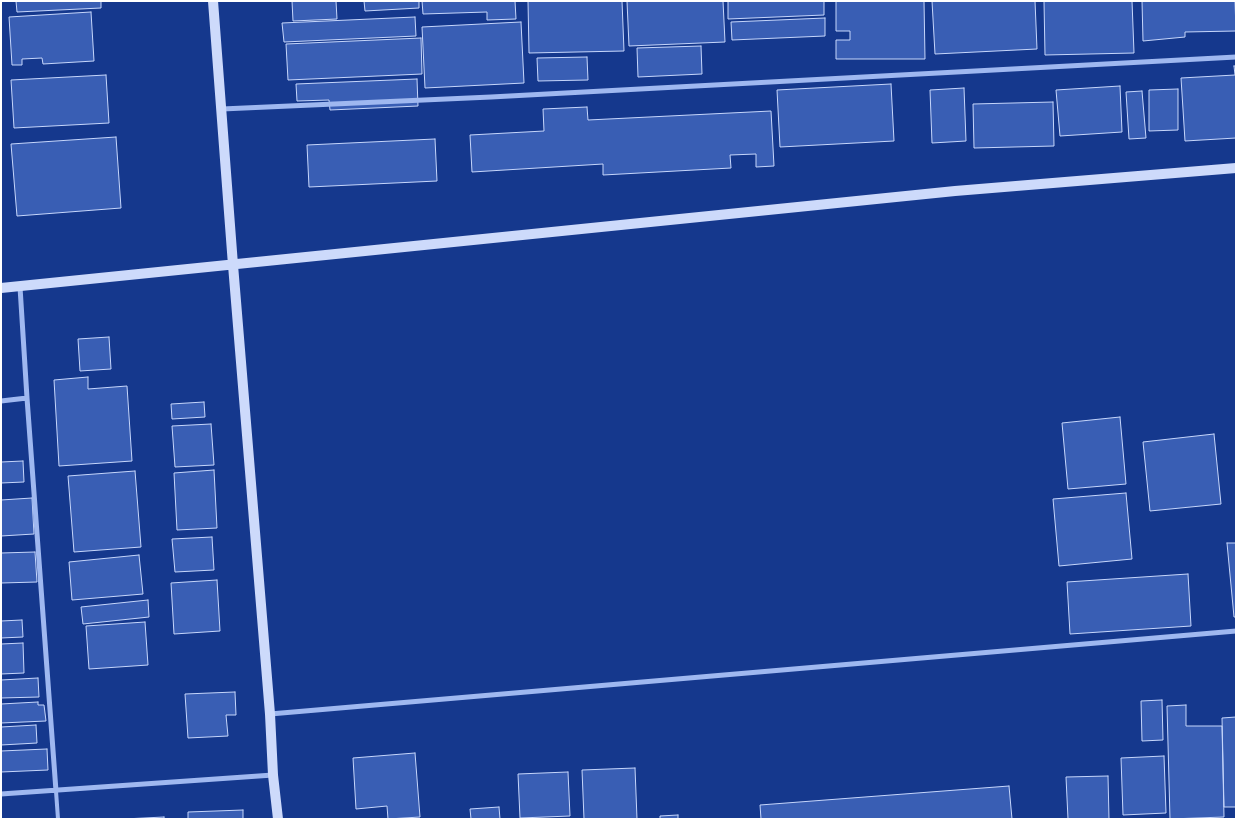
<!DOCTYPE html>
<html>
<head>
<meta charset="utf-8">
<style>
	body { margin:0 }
	#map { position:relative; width:1237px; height:820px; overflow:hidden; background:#15388d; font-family:"Fira Sans",sans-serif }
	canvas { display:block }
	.frame { position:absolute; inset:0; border:2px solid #fff; pointer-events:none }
</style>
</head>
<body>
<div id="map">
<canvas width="1237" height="820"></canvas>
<div class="frame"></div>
</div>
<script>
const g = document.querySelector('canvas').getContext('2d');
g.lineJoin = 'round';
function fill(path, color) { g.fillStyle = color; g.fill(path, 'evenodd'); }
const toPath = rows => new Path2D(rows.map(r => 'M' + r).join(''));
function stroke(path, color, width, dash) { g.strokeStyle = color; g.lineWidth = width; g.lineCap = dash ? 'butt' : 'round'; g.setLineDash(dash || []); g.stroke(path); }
const building = toPath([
	[16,1,101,1,101,8,17,12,16,1],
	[292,1,336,1,337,19,293,21,292,1],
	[364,1,419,1,419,8,365,11,364,1],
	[422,1,515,1,516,19,487,20,487,12,423,14,422,1],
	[528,1,622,1,624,51,529,53,528,1],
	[627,1,723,1,725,42,629,46,627,1],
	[728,1,824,1,824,15,728,19,728,1],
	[836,1,924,1,925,59,836,59,836,40,850,40,850,31,836,31,836,1],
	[932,1,1035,1,1037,49,935,54,932,1],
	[1044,1,1132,1,1134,53,1045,55,1044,1],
	[1142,1,1235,1,1236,31,1185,32,1185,37,1143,41,1142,1],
	[91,12,94,61,43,64,42,58,22,59,22,65,12,65,9,17,91,12],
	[415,17,416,36,284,42,282,23,415,17],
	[825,18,825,36,732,40,731,22,825,18],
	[521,22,524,83,425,88,422,27,521,22],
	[421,38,422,74,288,80,286,44,421,38],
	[701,46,702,74,638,77,637,48,701,46],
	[587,57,588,80,538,81,537,58,587,57],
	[1234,66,1236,66,1236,138,1185,141,1181,78,1235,75,1234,66],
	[106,75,109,123,14,128,11,80,106,75],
	[417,79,418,106,330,110,329,100,297,101,296,84,417,79],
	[891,84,894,141,780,147,777,90,891,84],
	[1120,86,1122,132,1060,136,1056,90,1120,86],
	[964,88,966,141,932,143,930,90,964,88],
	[1178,89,1178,130,1149,131,1149,90,1178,89],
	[1142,91,1146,138,1129,139,1126,92,1142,91],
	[1053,102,1054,146,974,148,973,104,1053,102],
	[587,107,588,120,771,111,774,166,756,167,756,154,730,155,731,168,603,175,603,164,472,172,470,135,544,131,543,109,587,107],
	[116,137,121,208,17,216,11,144,116,137],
	[435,139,437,181,309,187,307,145,435,139],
	[109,337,111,369,80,371,78,339,109,337],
	[88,377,88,389,127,386,132,461,59,466,54,380,88,377],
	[204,402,205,417,172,419,171,404,204,402],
	[1120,417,1126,484,1068,489,1062,423,1120,417],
	[211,424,214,465,175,467,172,426,211,424],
	[1214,434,1221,504,1150,511,1143,442,1214,434],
	[23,461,24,482,1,483,1,462,23,461],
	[214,470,217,528,177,530,174,473,214,470],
	[135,471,141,547,74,552,68,476,135,471],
	[1126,493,1132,559,1059,566,1053,499,1126,493],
	[32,498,34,534,1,536,1,500,32,498],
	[212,537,214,570,175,572,172,539,212,537],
	[1227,543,1236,543,1236,617,1234,617,1227,543],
	[35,552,37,582,1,583,1,553,35,552],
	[139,555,143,594,72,600,69,562,139,555],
	[1188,574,1191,626,1070,634,1067,582,1188,574],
	[217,580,220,631,174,634,171,583,217,580],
	[148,600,149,617,83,624,81,607,148,600],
	[22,620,23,637,1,638,1,621,22,620],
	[145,622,148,665,89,669,86,626,145,622],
	[23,643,24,673,1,674,1,644,23,643],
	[38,678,39,697,1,698,1,680,38,678],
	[235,692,236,715,226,715,228,736,188,738,185,694,235,692],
	[1162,700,1163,740,1142,741,1141,701,1162,700],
	[38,702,38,705,44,705,46,721,1,723,1,704,38,702],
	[1186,705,1186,726,1222,726,1224,817,1170,819,1167,706,1186,705],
	[1236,717,1236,807,1224,807,1222,718,1236,717],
	[36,725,37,743,1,745,1,727,36,725],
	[47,749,48,770,1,772,1,751,47,749],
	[415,753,420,817,388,819,387,806,356,809,353,758,415,753],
	[1164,756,1166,813,1123,815,1121,758,1164,756],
	[635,768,637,819,584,819,582,770,635,768],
	[568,772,570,816,520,818,518,774,568,772],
	[1108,776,1109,819,1068,819,1066,777,1108,776],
	[1009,786,1012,819,761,819,760,805,1009,786],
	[499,807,500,819,471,819,470,809,499,807],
	[243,810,243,819,188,819,188,812,243,810],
	[678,815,678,819,660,819,660,816,678,815],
	[164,817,164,819,124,819,164,817]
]);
fill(building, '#395eb4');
stroke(building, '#c6d6fb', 1);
stroke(toPath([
	[56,791,58,819]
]), '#9fb8f0', 4);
stroke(toPath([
	[222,109,491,97,1236,57],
	[20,287,27,398,56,791],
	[1,401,27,398],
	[270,714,1236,631],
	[1,794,273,775]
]), '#9fb8f0', 5);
stroke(toPath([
	[213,1,233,265,270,714,273,775,278,819],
	[1,288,955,191,1236,168]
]), '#cddafb', 10);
</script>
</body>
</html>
